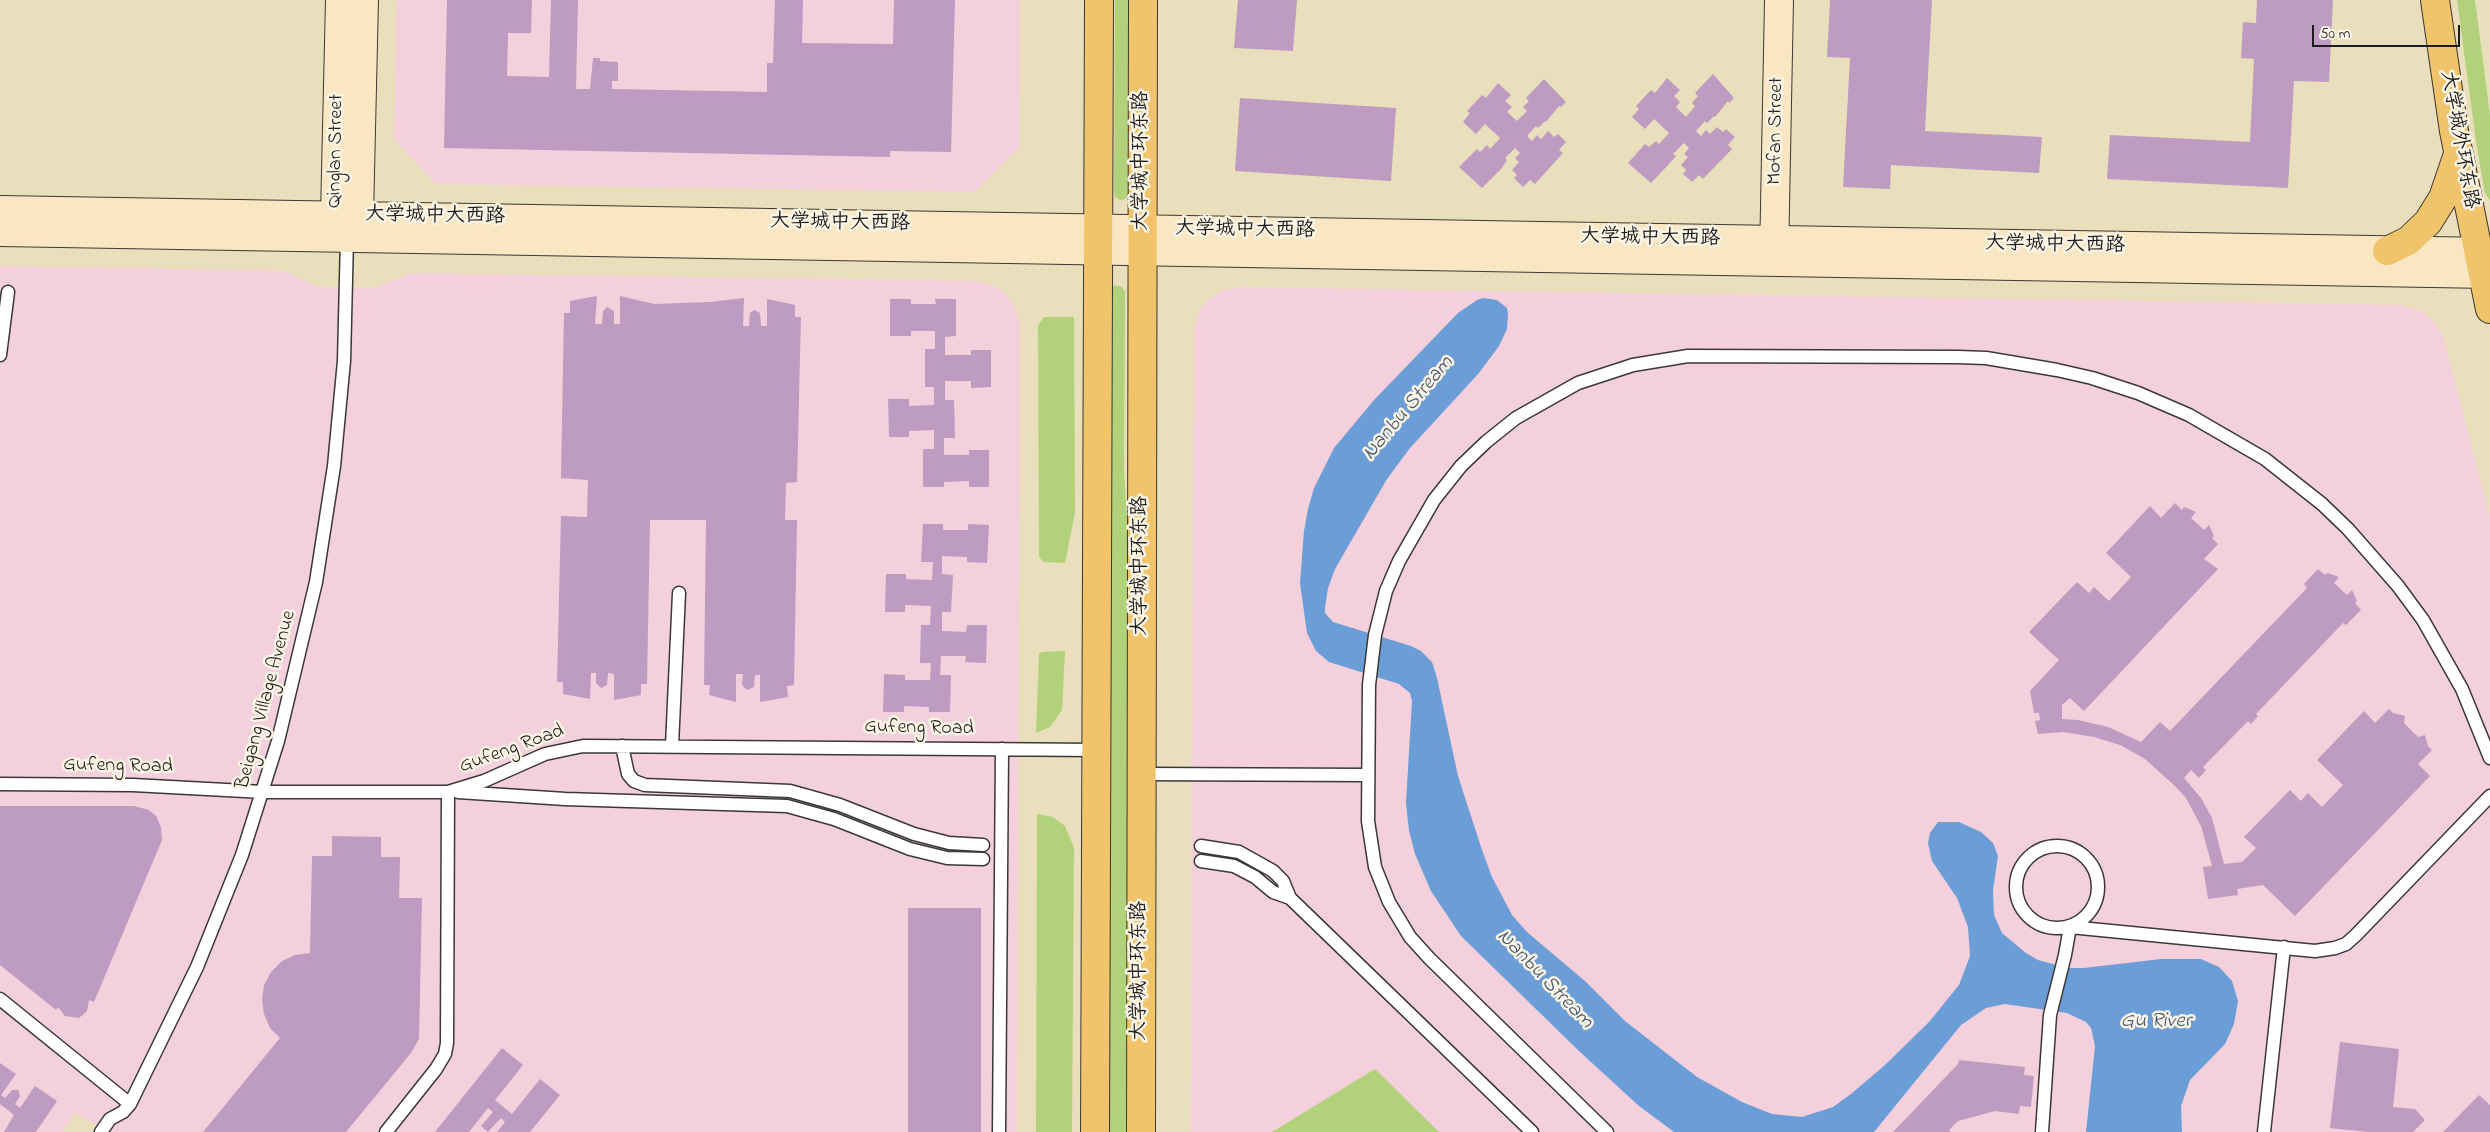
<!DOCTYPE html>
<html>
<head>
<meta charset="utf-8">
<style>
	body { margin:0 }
	#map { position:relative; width:2490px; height:1132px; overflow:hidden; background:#eadfbc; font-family:"Indie Flower",sans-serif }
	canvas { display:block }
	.scale { position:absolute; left:2312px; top:25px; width:148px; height:22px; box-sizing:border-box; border:2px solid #1c1c1c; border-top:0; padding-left:6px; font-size:15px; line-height:18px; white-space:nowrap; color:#1c1c1c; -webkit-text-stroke:4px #fcf5e5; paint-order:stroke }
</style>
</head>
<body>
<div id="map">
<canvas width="2490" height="1132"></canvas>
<div class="scale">50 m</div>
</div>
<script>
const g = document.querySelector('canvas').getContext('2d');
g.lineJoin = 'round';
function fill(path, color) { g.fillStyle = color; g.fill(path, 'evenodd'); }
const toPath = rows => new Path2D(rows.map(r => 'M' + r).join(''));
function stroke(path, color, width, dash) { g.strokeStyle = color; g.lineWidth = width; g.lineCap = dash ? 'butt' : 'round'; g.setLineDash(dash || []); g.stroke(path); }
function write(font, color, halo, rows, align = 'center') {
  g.font = font + ' "Indie Flower","LXGW WenKai TC",sans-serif'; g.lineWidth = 5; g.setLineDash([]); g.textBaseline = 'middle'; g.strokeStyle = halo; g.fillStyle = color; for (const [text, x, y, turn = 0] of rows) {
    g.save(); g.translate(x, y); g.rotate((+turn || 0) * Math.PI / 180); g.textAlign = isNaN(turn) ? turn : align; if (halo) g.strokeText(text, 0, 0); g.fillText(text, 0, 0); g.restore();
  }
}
fill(toPath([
	[397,0,1020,0,1019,148,974,192,436,184,394,139],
	[0,266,285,271,317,287,373,288,412,273,976,281,994,286,1005,293,1015,307,1020,326,1017,1132,110,1132,75,1113,63,1132,0,1132],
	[1239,287,2402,305,2423,312,2435,323,2443,336,2490,518,2490,1132,1191,1132,1194,329,1199,311,1208,300,1222,291]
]), '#f4cfdc');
fill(toPath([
	[1115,0,1130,0,1129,192,1127,198,1121,200,1115,197,1114,191],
	[2457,0,2475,0,2490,115,2490,200,2485,193,2477,148],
	[1115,285,1122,287,1125,292,1124,470,1130,568,1128,1132,1107,1132,1111,288],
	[1044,317,1074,317,1075,513,1065,563,1044,562,1039,557,1038,326],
	[1065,651,1062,710,1050,727,1036,733,1039,654,1042,652],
	[1037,814,1053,817,1065,826,1074,848,1072,1132,1036,1132],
	[1375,1069,1439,1132,1272,1132]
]), '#b1d27a');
fill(toPath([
	[1483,298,1497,300,1507,308,1508,314,1507,329,1499,346,1479,373,1410,448,1387,479,1335,569,1328,588,1325,607,1325,613,1333,622,1411,646,1421,651,1432,662,1437,678,1458,776,1482,850,1492,877,1512,915,1527,932,1586,982,1625,1021,1697,1077,1742,1102,1772,1114,1802,1117,1833,1107,1851,1094,1885,1065,1929,1022,1959,985,1970,956,1968,927,1957,898,1932,861,1928,843,1930,833,1938,822,1959,822,1981,832,1993,843,1998,856,1993,890,1994,915,2002,933,2026,953,2038,960,2068,968,2084,968,2161,959,2201,959,2219,967,2232,981,2238,1001,2234,1024,2225,1044,2190,1080,2181,1106,2182,1132,2086,1132,2095,1046,2091,1028,2086,1022,2067,1013,2005,1004,1986,1008,1961,1025,1874,1132,1674,1132,1639,1106,1579,1051,1461,936,1431,891,1415,854,1409,831,1406,803,1412,701,1410,693,1399,684,1329,662,1316,651,1307,633,1300,583,1304,531,1308,509,1314,488,1334,448,1375,399,1458,313,1477,300]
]), '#6b9dd6');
fill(toPath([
	[447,0,532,0,531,33,508,33,507,76,549,77,551,0,578,0,576,89,590,89,593,58,600,58,600,61,618,62,618,81,612,81,612,89,767,92,767,63,773,63,775,0,803,0,802,43,893,44,894,0,955,0,951,152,890,151,890,157,444,148],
	[1238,0,1297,0,1293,51,1234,48],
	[1830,0,1932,0,1925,131,2042,137,2039,173,1891,165,1890,189,1843,187,1850,58,1827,57],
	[2257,0,2333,0,2329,82,2294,81,2288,188,2107,179,2110,135,2250,142,2254,59,2241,58,2243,22,2256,23],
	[1713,74,1734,98,1729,103,1728,101,1715,117,1714,116,1707,123,1705,121,1696,131,1701,136,1706,130,1710,134,1717,127,1723,132,1726,129,1735,137,1728,145,1732,149,1703,179,1699,175,1692,182,1683,174,1686,170,1681,165,1688,157,1684,154,1689,148,1684,143,1673,154,1676,156,1670,163,1651,183,1628,163,1645,144,1649,147,1656,141,1659,144,1669,133,1654,119,1645,129,1632,117,1639,109,1636,106,1651,90,1655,93,1667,78,1680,90,1674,96,1680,102,1676,107,1686,117,1695,106,1692,103,1698,96,1695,93],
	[1544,79,1566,102,1561,107,1559,106,1546,122,1545,121,1538,128,1536,126,1527,136,1532,141,1537,135,1541,139,1548,131,1554,137,1558,134,1566,142,1559,150,1563,153,1535,184,1530,180,1523,187,1514,178,1517,175,1512,170,1519,162,1515,158,1520,153,1515,148,1505,158,1507,160,1502,168,1482,188,1459,167,1477,149,1480,152,1487,145,1490,149,1500,138,1485,124,1476,134,1463,122,1470,113,1467,111,1482,95,1486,98,1498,83,1511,95,1505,101,1512,107,1507,112,1517,121,1527,111,1523,107,1529,101,1526,98],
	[1240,98,1396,108,1391,181,1235,171],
	[597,296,595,324,602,324,603,311,607,307,614,311,614,324,620,324,620,296,654,304,710,302,744,298,743,326,749,326,750,313,754,310,760,313,761,326,767,326,767,299,795,305,795,317,801,317,797,482,786,483,785,520,797,520,794,685,787,686,788,697,760,702,760,675,755,675,754,687,747,690,742,685,743,674,736,674,736,702,709,695,710,685,704,685,706,520,650,520,647,684,641,684,641,695,614,700,614,674,608,673,607,685,601,688,596,683,596,673,591,673,590,699,563,694,563,682,557,682,561,516,587,517,588,480,561,478,564,313,570,313,570,301],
	[890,299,911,299,911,304,936,304,935,299,956,299,956,336,945,337,945,355,971,355,971,350,991,350,991,387,971,388,971,381,945,381,945,400,954,400,955,438,944,438,944,455,969,455,969,450,989,450,989,487,969,487,969,481,944,482,944,487,923,487,923,449,934,449,934,430,909,431,909,437,889,437,888,399,909,399,909,406,934,405,934,387,925,387,925,349,935,349,935,331,911,331,911,336,890,336],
	[2175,503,2182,510,2184,507,2196,512,2191,518,2204,530,2209,525,2214,536,2212,538,2218,544,2204,559,2218,569,2084,711,2070,698,2062,705,2062,719,2078,720,2108,727,2141,742,2160,722,2170,731,2307,588,2304,584,2318,569,2325,575,2327,573,2339,577,2334,583,2347,595,2352,590,2357,601,2355,603,2361,610,2346,625,2343,623,2256,714,2258,716,2251,724,2248,721,2203,767,2206,770,2199,778,2191,770,2184,778,2201,798,2212,818,2224,864,2242,862,2256,848,2244,837,2290,790,2301,801,2308,793,2322,807,2343,785,2317,760,2364,711,2375,723,2389,709,2393,713,2405,716,2404,723,2418,737,2425,735,2428,746,2432,750,2418,764,2430,776,2295,916,2263,885,2237,889,2238,895,2208,899,2203,867,2212,866,2201,826,2186,798,2176,787,2145,759,2120,745,2094,737,2063,732,2038,734,2035,721,2040,720,2039,713,2034,713,2030,691,2059,660,2029,632,2077,582,2089,593,2094,587,2109,601,2131,577,2106,553,2150,506,2161,518],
	[923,524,943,524,943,530,968,530,968,524,989,525,987,563,967,562,967,557,942,556,942,574,953,575,951,612,942,612,942,631,966,632,967,625,987,625,986,663,965,662,966,656,941,656,940,675,951,675,950,712,929,712,929,707,904,706,904,712,883,712,884,674,905,675,905,680,930,680,931,663,920,663,921,625,930,625,931,606,905,605,905,612,885,612,886,574,906,574,906,579,932,580,933,562,921,562],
	[0,806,134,806,149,810,156,816,161,827,162,840,94,1002,89,1000,87,1011,79,1018,65,1016,58,1007,56,1010,0,965],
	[332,836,381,837,381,857,400,857,399,898,422,898,419,1039,411,1053,346,1132,203,1132,280,1038,270,1028,264,1014,262,999,264,985,271,972,282,961,295,955,310,953,312,856,332,856],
	[908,908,981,908,981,1132,908,1132],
	[2340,1042,2399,1049,2393,1107,2415,1109,2425,1120,2413,1132,2369,1132,2330,1128],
	[502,1048,523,1065,495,1100,512,1114,540,1079,560,1095,530,1132,497,1132,505,1122,501,1118,488,1132,481,1126,493,1112,488,1108,469,1132,435,1132],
	[1959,1060,2025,1067,2024,1075,2034,1076,2031,1107,2020,1106,2019,1114,1995,1111,1958,1121,1949,1130,1951,1132,1893,1132,1958,1064],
	[0,1063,16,1074,1,1095,5,1098,12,1090,18,1090,20,1096,15,1104,20,1108,35,1086,57,1101,36,1132,4,1132,14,1115,0,1104],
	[2479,1095,2490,1105,2490,1132,2443,1132]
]), '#be9bc0');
const lane = toPath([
	[0,355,8,292],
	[622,746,628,774,634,781,645,785,790,791,840,805,914,834,949,843,983,845],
	[672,746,679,593],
	[1142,774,1368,775],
	[0,784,133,785,263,792,448,792,484,781,545,754,583,746,1096,750],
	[458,792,565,799,787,806,834,819,910,849,947,858,983,859],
	'2016 887a41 41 0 1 1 82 0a41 41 0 1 1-82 0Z',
	[1201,846,1239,852,1273,871,1283,881,1290,898,1532,1132],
	[1201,861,1234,866,1255,877,1273,892,1290,898],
	[0,999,130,1104],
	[101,1132,110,1119,123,1112,130,1104,197,967,242,855,278,741,316,582,334,466,344,361,347,238],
	[386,1132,436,1069,445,1054,447,1043,448,792],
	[999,1132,1002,749],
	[1607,1132,1429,958,1410,937,1389,902,1375,867,1368,821,1369,685,1375,635,1386,591,1399,561,1434,500,1461,466,1486,442,1516,418,1578,383,1633,365,1688,356,1958,357,1986,358,2057,370,2092,378,2138,393,2189,415,2265,459,2322,504,2348,529,2398,586,2423,620,2462,689,2490,758],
	[2042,1132,2050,1015,2065,955,2070,927,2315,951,2335,948,2346,944,2356,935,2490,796],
	[2264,1132,2284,947]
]);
const secondary = toPath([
	[340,0,335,215,343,231],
	[0,210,2490,252],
	[0,232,2490,274],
	[350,232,359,216,364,0],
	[1774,258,1779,0]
]);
const primary = toPath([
	[2435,0,2454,131,2490,309],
	[2387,251,2408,241,2428,222,2443,198,2458,154],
	[1095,1132,1099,0],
	[1141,1132,1143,0]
]);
stroke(lane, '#3b3934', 15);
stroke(secondary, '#3b3934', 30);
stroke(primary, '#3b3934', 30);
stroke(lane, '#fff', 12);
stroke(secondary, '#f9e7c3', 28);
stroke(primary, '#f1c36a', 28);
write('20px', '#1c1c1c', '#fcf5e5', [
	["Mofan Street",1777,131,-89],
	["大学城外环东路",2458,140,80],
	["Qinglan Street",337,151,-89],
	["大学城中环东路",1143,161,-90],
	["大学城中大西路",435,217,1],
	["大学城中大西路",840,224,1],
	["大学城中大西路",1245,231,1],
	["大学城中大西路",1650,239,1],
	["大学城中大西路",2055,246,1],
	["大学城中环东路",1142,566,-90],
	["Beigang Village Avenue",267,700,-75],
	["Gufeng Road",919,729,1],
	["Gufeng Road",512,750,-20],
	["Gufeng Road",118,767,1],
	["大学城中环东路",1141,971,-90]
]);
write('italic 21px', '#405670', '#fcf5e5', [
	["Nanbu Stream",1409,409,-50],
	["Nanbu Stream",1544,980,46],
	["Gu River",2156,1023]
]);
</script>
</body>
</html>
